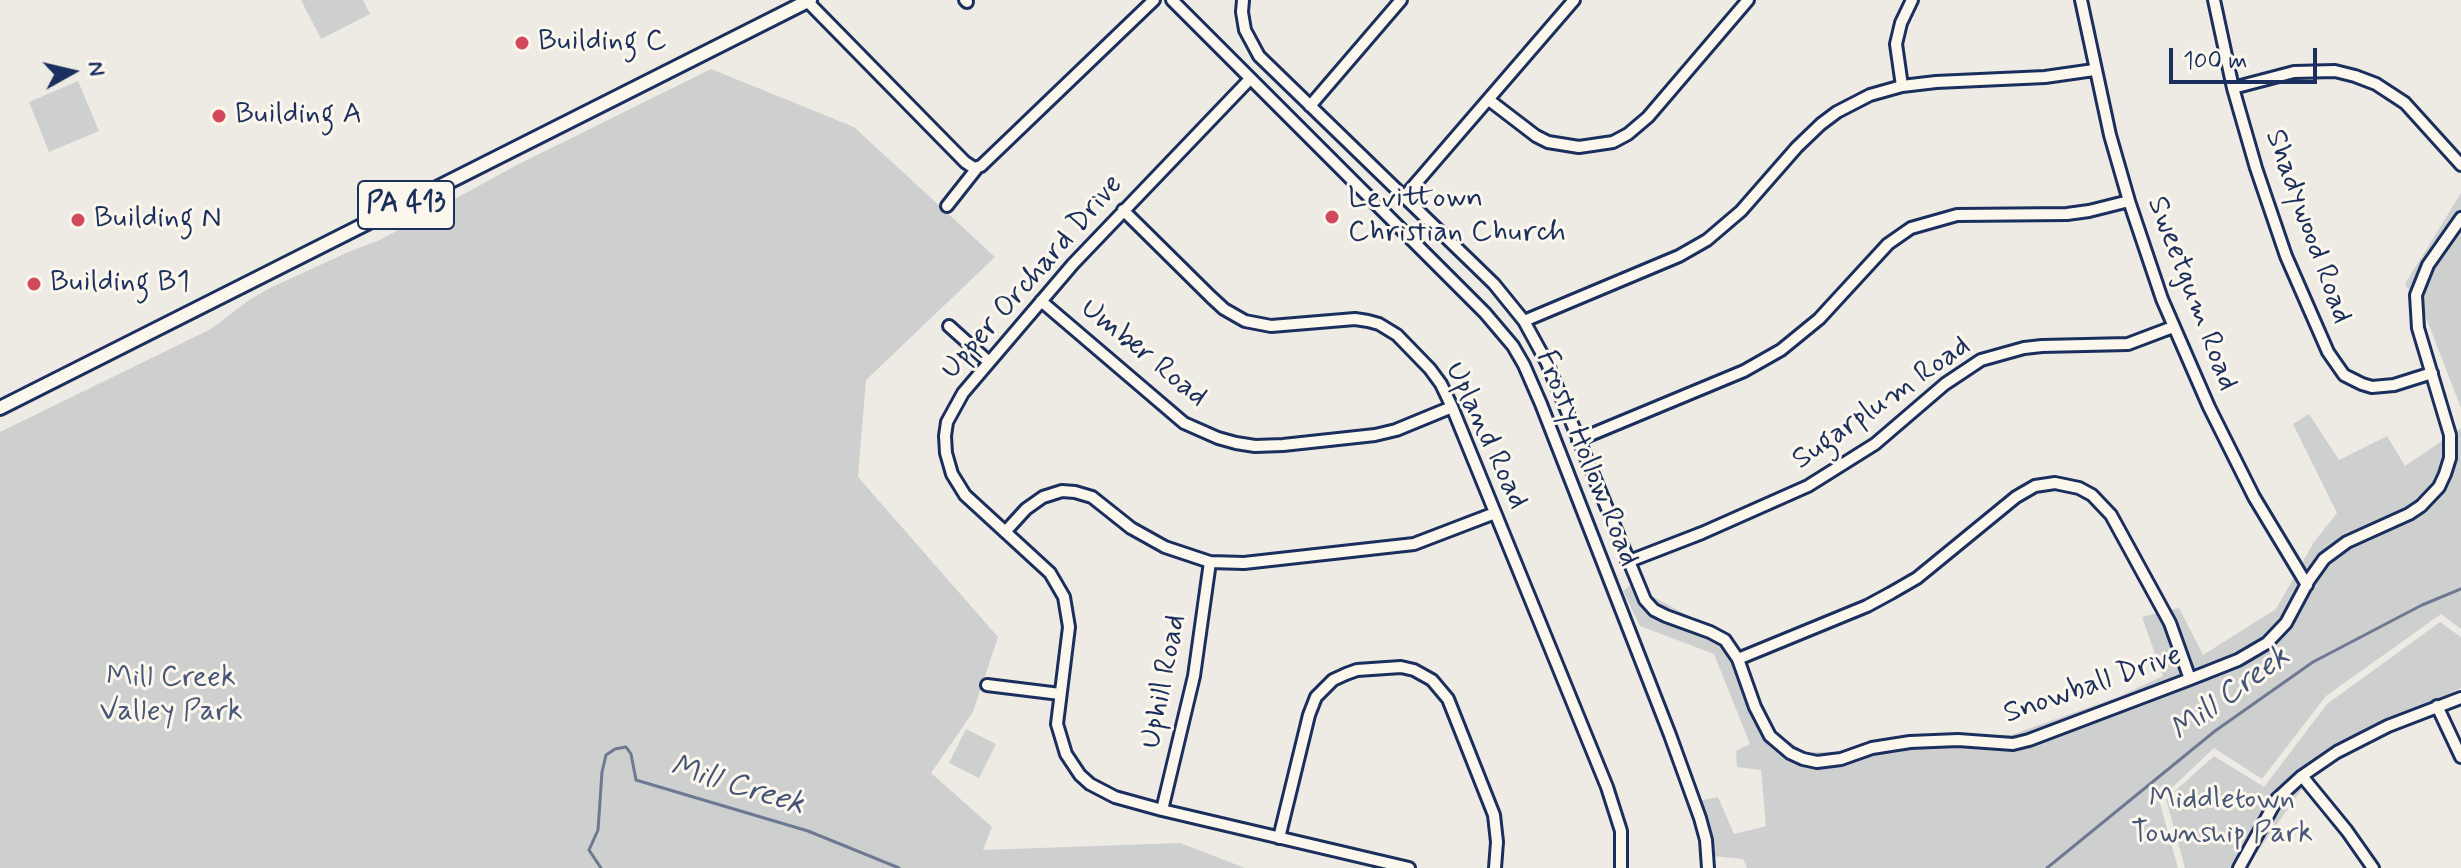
<!DOCTYPE html>
<html>
<head>
<meta charset="utf-8">
<style>
	body { margin:0 }
	#map { position:relative; width:2461px; height:868px; overflow:hidden; background:#eeebe4; font-family:Mynerve,sans-serif }
	canvas { display:block }
	.north { position:absolute; left:32px; top:32px; width:80px; height:80px; -webkit-text-stroke:6px #fbf7ec; paint-order:stroke; rotate:82deg; font-size:22px; font-weight:700; line-height:32px; text-align:center; color:#1b2f5e }
	.north::after { content:''; display:block; margin:auto; width:28px; height:36px; background:#1b2f5e; clip-path:polygon(50% 0,100% 100%,50% 72%,0 100%) }
	.scale { position:absolute; left:2169px; top:48px; width:148px; height:36px; box-sizing:border-box; border:4px solid #1b2f5e; border-top:0; padding-left:10px; font-size:24px; line-height:28px; white-space:nowrap; color:#1b2f5e; -webkit-text-stroke:6px #fbf7ec; paint-order:stroke }
</style>
</head>
<body>
<div id="map">
<canvas width="2461" height="868"></canvas>
<div class="north">N</div>
<div class="scale">100 m</div>
</div>
<script>
const g = document.querySelector('canvas').getContext('2d');
g.lineJoin = 'round';
function fill(path, color) { g.fillStyle = color; g.fill(path, 'evenodd'); }
const toPath = rows => new Path2D(rows.map(r => 'M' + r).join(''));
function stroke(path, color, width, dash) { g.strokeStyle = color; g.lineWidth = width; g.lineCap = dash ? 'butt' : 'round'; g.setLineDash(dash || []); g.stroke(path); }
function write(font, color, halo, rows, align = 'center') {
  g.font = font + ' Mynerve,sans-serif'; g.lineWidth = 6; g.setLineDash([]); g.textBaseline = 'middle'; g.strokeStyle = halo; g.fillStyle = color; for (const [text, x, y, turn = 0] of rows) {
    g.save(); g.translate(x, y); g.rotate((+turn || 0) * Math.PI / 180); g.textAlign = isNaN(turn) ? turn : align; if (halo) g.strokeText(text, 0, 0); g.fillText(text, 0, 0); g.restore();
  }
}
fill(toPath([
	[301,0,363,0,370,14,321,39],
	[711,69,854,127,995,257,866,380,858,477,998,637,973,712,931,773,992,827,983,850,1180,843,1245,868,0,868,0,432,211,329,249,300,270,288,353,250,380,240,517,165],
	[78,81,99,131,49,152,29,102],
	[2461,193,2461,408,2425,315,2405,284],
	[2309,414,2339,460,2387,436,2405,466,2461,428,2461,629,2441,614,2326,696,2262,779,2214,748,2159,800,2178,868,1747,868,1743,859,1712,856,1698,801,1718,797,1734,834,1766,826,1761,770,1737,767,1736,751,1750,744,1714,654,1640,626,1623,591,1631,585,1732,639,1775,732,1805,752,1833,752,2011,735,2118,697,2163,676,2142,617,2179,608,2203,655,2276,609,2314,542,2337,513,2293,424],
	[2440,622,2461,637,2461,688,2326,755,2246,868,2185,868,2166,799,2214,756,2264,787,2327,704],
	[966,729,996,744,979,778,949,763]
]), '#cecfcf');
stroke(toPath([
	[601,868,589,850,598,830,602,772,606,755,615,749,626,747,631,754,636,780,808,831,899,868],
	[2047,868,2215,731,2313,662,2422,605,2461,589]
]), '#6d7892', 3);
const minor = toPath([
	[806,0,965,162,974,168,981,166,1154,0],
	[965,0,967,2],
	[1172,0,1485,313,1513,346,1524,365,1541,404,1670,735,1700,818,1706,840,1708,868],
	[1243,0,1242,12,1245,30,1259,56,1494,284,1524,321,1547,363,1645,600,1654,610,1666,616,1710,632,1725,640,1738,659,1755,707,1770,736,1790,753,1803,759,1817,762,1841,759,1872,748,1910,742,1958,740,2013,744,2029,740,2190,679,2238,660,2267,643,2286,623,2309,580,2324,559,2347,542,2409,514,2421,506,2439,487,2445,474,2450,458,2450,435,2418,328,2416,295,2428,265,2461,218],
	[2081,0,2110,135,2129,201,2162,299,2209,407,2254,497,2307,585],
	[2214,0,2233,88,2256,168,2286,256,2328,352,2344,375,2362,384,2372,387,2394,385,2432,373],
	[1250,79,1073,264,963,393,947,422,945,436,946,453,952,474,965,495,1050,573,1064,597,1069,627,1057,724,1066,754,1080,775,1090,784,1115,797,1162,810,1409,868],
	[1902,86,1896,44,1901,23,1912,0],
	[2233,88,2294,72,2335,71,2355,76,2376,84,2405,103,2461,165],
	[1489,100,1536,136,1548,142,1579,147,1613,142,1628,134,1648,117,1748,0],
	[1310,106,1401,0],
	[1404,197,1574,0],
	[947,206,977,168],
	[1123,210,1211,297,1224,309,1245,321,1271,326,1355,319,1368,321,1379,324,1397,335,1430,369,1441,384,1452,407,1607,787,1621,831,1621,868],
	[1041,301,1184,423,1218,438,1236,443,1255,446,1283,445,1375,435,1396,430,1452,407],
	[1524,321,1679,256,1707,240,1741,211,1797,147,1821,124,1837,112,1870,95,1902,86,1936,82,2045,77,2094,70],
	[949,326,989,362],
	[1578,440,1744,371,1781,350,1819,319,1888,244,1911,228,1957,215,2067,214,2089,211,2129,201],
	[1005,532,1026,509,1043,497,1062,491,1075,492,1092,497,1131,528,1165,547,1210,562,1244,563,1414,544,1495,513],
	[1627,562,1702,533,1808,486,1875,444,1945,384,1981,360,2024,348,2042,346,2128,344,2173,327],
	[1738,659,1867,606,1891,593,1917,578,2016,497,2035,486,2055,483,2079,488,2092,495,2111,515,2170,623,2190,679],
	[987,685,1060,694],
	[2437,706,2461,757],
	[2302,776,2347,831,2373,868],
	[1162,810,1194,676,1210,562],
	[1279,838,1309,715,1316,697,1333,680,1346,674,1357,670,1401,667,1414,670,1432,680,1448,699,1494,815,1497,842,1495,868],
	[2239,868,2277,799,2302,776,2337,752,2388,726,2461,698]
]);
const major = toPath([
	[0,408,810,0]
]);
stroke(minor, '#1b2f5e', 16);
stroke(major, '#1b2f5e', 18);
stroke(minor, '#fbf7ec', 10);
stroke(major, '#fbf7ec', 12);
for (const [x, y, r, color] of [
	[522,43,8,"#d1495b"],
	[219,116,8,"#d1495b"],
	[1332,217,8,"#d1495b"],
	[78,220,8,"#d1495b"],
	[34,284,8,"#d1495b"]
]) { const dot = new Path2D(); dot.arc(x, y, r, 0, 2 * Math.PI); g.fillStyle = color; g.fill(dot); stroke(dot, '#fbf7ec', 3); }
for (const [x, y, w] of [
	[406,205,96]
]) { const box = new Path2D(); box.roundRect(x - w / 2, y - 24, w, 48, 6); g.fillStyle = '#fbf7ec'; g.fill(box); stroke(box, '#1b2f5e', 2); }
write('bold 28px', '#1b2f5e', null, [
	["PA 413",406,205]
]);
write('30px', '#1b2f5e', '#fbf7ec', [
	["Building C",538,43],
	["Building A",235,116],
	["Levittown",1348,200],
	["Christian Church",1348,234],
	["Building N",94,220],
	["Building B1",50,284]
], 'left');
write('30px', '#1b2f5e', '#fbf7ec', [
	["Shadywood Road",2307,227,70],
	["Upper Orchard Drive",1033,278,-49],
	["Sweetgum Road",2191,294,69],
	["Umber Road",1143,354,39],
	["Sugarplum Road",1882,404,-35],
	["Upland Road",1485,436,65],
	["Frosty Hollow Road",1586,459,68],
	["Uphill Road",1165,682,-79],
	["Snowball Drive",2093,686,-19]
]);
write('30px', '#48577a', '#fbf7ec', [
	["Mill Creek",171,679],
	["Valley Park",171,713],
	["Middletown",2222,801],
	["Township Park",2222,835]
]);
write('italic 32px', '#445378', '#fbf7ec', [
	["Mill Creek",2231,695,-36],
	["Mill Creek",737,787,17]
]);
</script>
</body>
</html>
